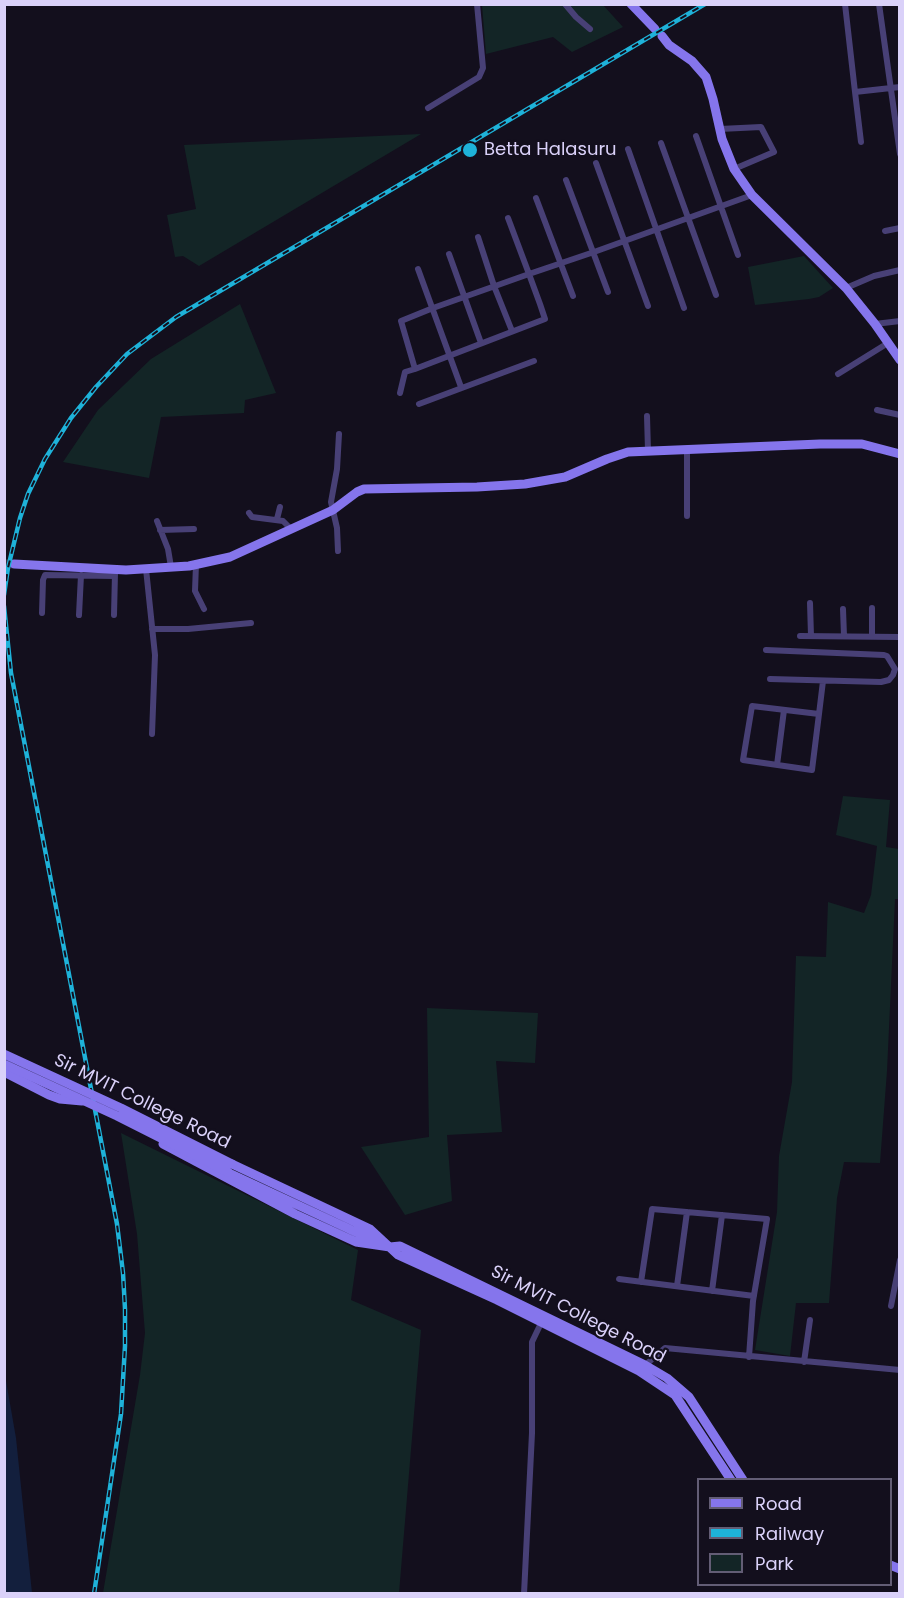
<!DOCTYPE html>
<html>
<head>
<meta charset="utf-8">
<style>
	body { margin:0 }
	#map { position:relative; width:904px; height:1598px; overflow:hidden; background:#130f1d; font-family:Poppins,sans-serif }
	canvas { display:block }
	.frame { position:absolute; inset:0; border:6px solid #dad1f9; pointer-events:none }
	.legend { position:absolute; left:697px; top:1478px; width:195px; height:108px; box-sizing:border-box; background:#130f1d; border:2px solid #635d75; margin:0; padding:8px 10px; list-style:none; font-size:18px; color:#dad1f9 }
	.legend li { display:flex; align-items:center; gap:12px; height:30px }
	.legend b { width:30px; border:2px solid #635d75 }
</style>
</head>
<body>
<div id="map">
<canvas width="904" height="1598"></canvas>
<div class="frame"></div>
<ul class="legend">
<li><b style="height:8px;background:#8575ec"></b>Road</li>
<li><b style="height:8px;background:#1eb2d9"></b>Railway</li>
<li><b style="height:16px;background:#132526"></b>Park</li>
</ul>
</div>
<script>
const g = document.querySelector('canvas').getContext('2d');
g.lineJoin = 'round';
function fill(path, color) { g.fillStyle = color; g.fill(path, 'evenodd'); }
const toPath = rows => new Path2D(rows.map(r => 'M' + r).join(''));
function stroke(path, color, width, dash) { g.strokeStyle = color; g.lineWidth = width; g.lineCap = dash ? 'butt' : 'round'; g.setLineDash(dash || []); g.stroke(path); }
function write(font, color, halo, rows, align = 'center') {
  g.font = font + ' Poppins,sans-serif'; g.lineWidth = 4.5; g.setLineDash([]); g.textBaseline = 'middle'; g.strokeStyle = halo; g.fillStyle = color; for (const [text, x, y, turn = 0] of rows) {
    g.save(); g.translate(x, y); g.rotate((+turn || 0) * Math.PI / 180); g.textAlign = isNaN(turn) ? turn : align; if (halo) g.strokeText(text, 0, 0); g.fillText(text, 0, 0); g.restore();
  }
}
fill(toPath([
	[482,5,603,5,623,27,572,52,553,37,486,54],
	[421,134,199,266,183,256,175,257,167,215,196,209,184,145],
	[804,256,833,288,819,297,809,299,755,305,748,267],
	[240,304,276,393,245,400,244,413,161,417,149,478,63,462,98,410,151,359],
	[843,796,890,800,886,847,899,849,899,899,895,899,887,1071,880,1163,844,1162,837,1198,829,1303,796,1303,790,1356,755,1350,777,1212,779,1156,792,1082,796,956,826,957,828,902,864,913,871,895,877,846,836,835],
	[427,1008,538,1013,535,1063,496,1061,502,1132,447,1135,452,1201,405,1215,361,1147,429,1137],
	[121,1133,358,1250,351,1300,421,1330,399,1593,103,1593,140,1375,145,1333,137,1234]
]), '#132526');
fill(toPath([
	[5,1375,16,1438,32,1593,5,1593]
]), '#131f3d');
stroke(toPath([
	[4,564,14,564]
]), '#312c3e', 9, [9, 4.5]);
stroke(toPath([
	[565,4,576,17,590,29],
	[845,4,855,92,900,87],
	[879,4,900,154],
	[855,92,861,142],
	[428,108,479,77,483,68,477,4],
	[720,129,761,127,774,152,734,169],
	[696,136,738,255],
	[661,143,716,295],
	[628,149,684,308],
	[596,163,648,306],
	[566,180,608,292],
	[536,198,573,296],
	[508,218,529,274,540,304,545,319,415,369,401,321,433,308,529,274,594,252,752,195],
	[885,231,900,228],
	[478,237,494,286,512,331],
	[449,254,481,343],
	[418,269,461,387],
	[846,288,874,276,900,270],
	[875,324,900,321],
	[838,374,888,343],
	[400,393,405,372,415,369],
	[419,404,534,361],
	[877,410,900,415],
	[647,416,648,451],
	[687,449,687,516],
	[249,513,252,517,283,521,291,529],
	[277,519,280,507],
	[157,521,168,549,171,567],
	[160,530,194,529],
	[338,551,337,528,331,502,337,469,339,434],
	[196,564,195,591,204,609],
	[146,569,155,655,152,734],
	[810,603,811,636],
	[872,608,872,636],
	[843,609,844,636],
	[42,613,43,580,45,575,114,576],
	[79,615,81,575],
	[114,615,115,573],
	[152,629,188,629,251,623],
	[800,636,900,637],
	[766,650,884,655,887,656,895,669],
	[770,679,881,682,889,680,893,675,895,669],
	[819,714,752,706,743,760,812,770,819,714,823,681],
	[777,765,784,710],
	[619,1279,754,1296],
	[641,1282,652,1209,767,1219,753,1301,749,1357],
	[677,1286,687,1212],
	[712,1291,722,1215],
	[891,1306,900,1260],
	[804,1362,810,1320],
	[643,1367,665,1348,900,1370],
	[524,1594,532,1433,532,1342,543,1319]
]), '#484076', 6);
stroke(toPath([
	[631,4,655,29],
	[662,36,669,45,692,61,706,77,713,99,722,139,734,169,752,195,846,288,875,324,900,360],
	[14,564,126,570,189,566,230,557,333,510,357,492,364,489,477,487,525,484,565,477,607,459,628,452,820,444,862,444,900,454],
	[4,1072,49,1095,60,1099,82,1101],
	[163,1144,295,1214,356,1242,390,1247,400,1246,645,1365,667,1378,689,1397,743,1480],
	[232,1164,370,1229,398,1255,497,1300,639,1371,675,1395,731,1480],
	[229,1173,377,1242],
	[890,1565,900,1569]
]), '#8575ec', 9);
const rail = toPath([
	[4,595,8,568,20,518,28,494,45,459,71,418,96,387,127,354,176,317,705,4],
	[4,606,11,673,117,1224,123,1273,125,1309,125,1346,121,1414,94,1594]
]);
stroke(rail, '#1eb2d9', 4.5);
stroke(rail, '#130f1d', 2, [7]);
stroke(toPath([
	[4,1054,121,1108,232,1164],
	[4,1064,117,1116,228,1172]
]), '#8575ec', 9);
for (const [x, y, r, color] of [
	[470,150,8,"#1eb2d9"]
]) { const dot = new Path2D(); dot.arc(x, y, r, 0, 2 * Math.PI); g.fillStyle = color; g.fill(dot); stroke(dot, '#130f1d', 2); }
write('18px', '#dad1f9', '#130f1d', [
	["Betta Halasuru",484,150]
], 'left');
write('18px', '#dad1f9', '#130f1d', [
	["Sir MVIT College Road",142,1102,26],
	["Sir MVIT College Road",578,1315,27]
]);
</script>
</body>
</html>
